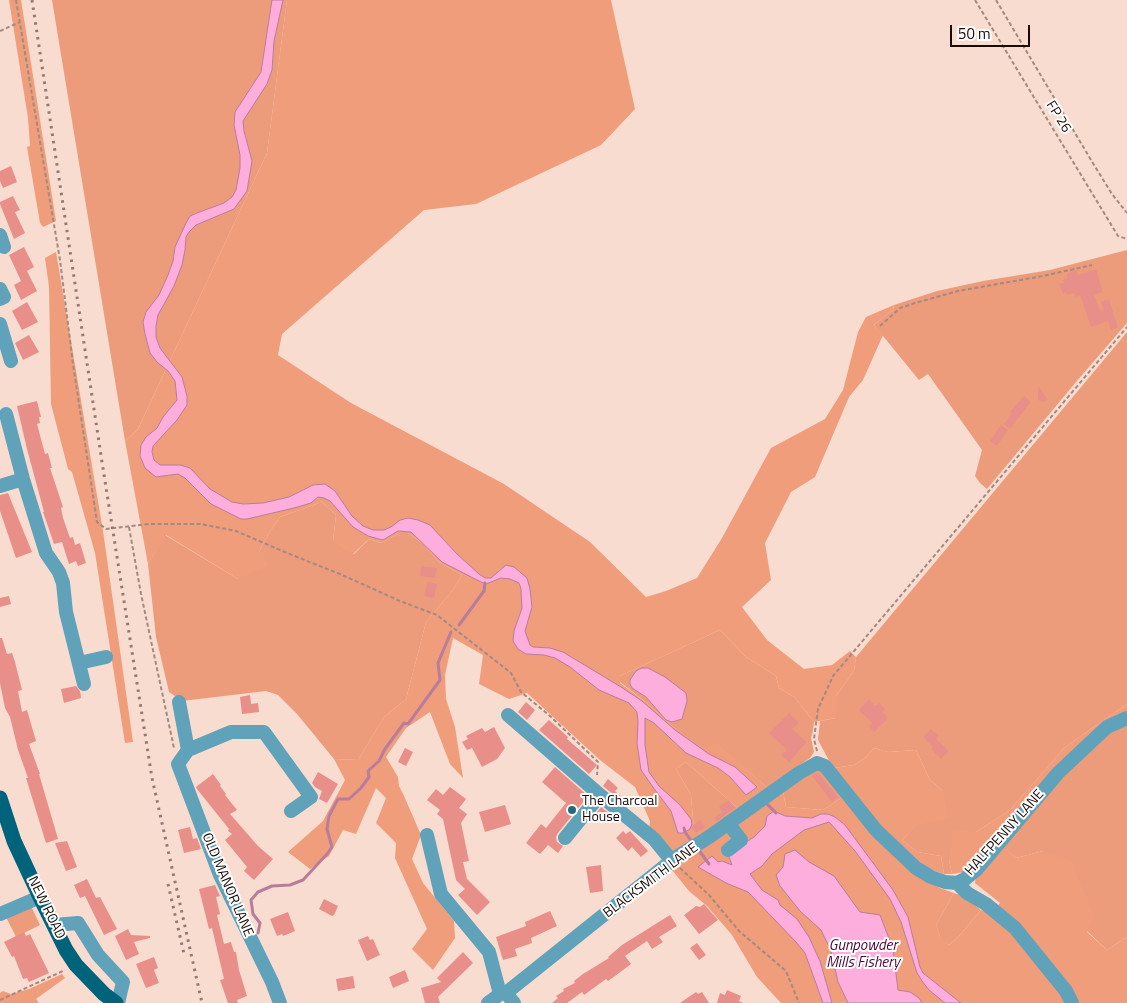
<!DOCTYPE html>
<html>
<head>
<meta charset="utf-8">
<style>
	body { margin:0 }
	#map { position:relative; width:1127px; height:1003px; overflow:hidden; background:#f9dcd0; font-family:"Titillium Web",sans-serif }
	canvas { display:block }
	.scale { position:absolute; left:950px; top:25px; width:80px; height:22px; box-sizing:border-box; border:2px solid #1a0a05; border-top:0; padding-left:6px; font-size:15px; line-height:18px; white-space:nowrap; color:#1a0a05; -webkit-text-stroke:4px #fff; paint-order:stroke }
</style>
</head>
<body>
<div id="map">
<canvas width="1127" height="1003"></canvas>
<div class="scale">50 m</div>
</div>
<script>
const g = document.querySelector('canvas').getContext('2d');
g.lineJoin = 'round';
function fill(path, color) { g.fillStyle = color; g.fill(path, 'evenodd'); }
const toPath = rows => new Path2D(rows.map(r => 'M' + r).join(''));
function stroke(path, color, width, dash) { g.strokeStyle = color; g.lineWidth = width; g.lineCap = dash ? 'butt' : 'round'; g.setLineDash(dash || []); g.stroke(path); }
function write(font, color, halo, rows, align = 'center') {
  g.font = font + ' "Titillium Web",sans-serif'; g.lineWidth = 4; g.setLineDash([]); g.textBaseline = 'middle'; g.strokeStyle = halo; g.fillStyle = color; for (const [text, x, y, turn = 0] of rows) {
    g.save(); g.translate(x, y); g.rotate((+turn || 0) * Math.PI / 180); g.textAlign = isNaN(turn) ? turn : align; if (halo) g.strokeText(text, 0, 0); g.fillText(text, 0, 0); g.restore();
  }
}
fill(toPath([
	[52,0,287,0,267,153,138,429,125,441],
	[1127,250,1127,323,1076,382,987,489,980,483,975,476,982,450,928,374,919,380,874,325,893,310,894,305,937,291,983,281,1050,270],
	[1127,332,1127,704,1065,747,1010,810,976,832,949,860,952,874,944,874,941,856,917,852,902,840,917,825,942,790,930,780,916,750,888,752,874,748,865,758,854,765,833,768,818,740,820,721,836,718,836,696,854,671,856,657],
	[322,502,336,515,333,541,354,554,369,539,381,543,400,533,408,533,423,544,439,562,462,575,452,591,426,622,406,699,384,717,358,760,334,759,297,714,278,695,266,691,182,701,169,692,156,637,148,564,165,535,238,579,260,550,269,533,280,517],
	[720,630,746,657,776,676,779,688,794,697,814,722,813,731,811,738,814,752,810,758,778,780,769,789,716,744,706,750,672,726,647,703,620,682,620,676],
	[1127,725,1127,937,1107,950,1087,931,1043,851,1016,858,1002,846,1069,770,1110,733],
	[686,762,741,811,702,837,693,820,691,795,676,769],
	[819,769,844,796,823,810,786,807,783,791,795,782],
	[954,893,965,897,981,910,959,936,949,945,941,940,936,925],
	[31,906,40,925,16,937,6,917]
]), '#ed9c7b');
fill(toPath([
	[9,0,21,0,56,221,43,227,40,223,27,147,30,146,28,118],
	[287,0,611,0,635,109,601,145,476,204,424,210,282,334,278,355,351,403,504,484,590,542,646,597,666,591,697,578,722,538,771,448,825,419,843,390,858,332,866,317,894,305,893,310,874,325,883,335,863,380,849,397,815,477,791,492,765,543,771,580,742,607,767,640,804,669,832,665,850,651,856,657,854,671,836,696,836,718,814,722,794,697,779,688,776,676,746,657,720,630,620,676,620,683,647,703,672,726,706,749,716,743,769,789,741,811,686,762,676,769,691,795,693,820,702,837,673,856,649,830,650,821,635,787,600,760,527,693,509,699,479,684,483,655,453,638,445,675,446,699,455,727,463,778,450,764,430,712,406,728,386,757,398,777,399,786,404,796,421,835,412,859,423,883,454,921,455,938,433,970,412,949,427,929,395,858,396,843,376,823,386,798,376,788,356,834,343,830,329,856,310,869,288,852,323,821,345,780,334,759,358,760,384,717,406,699,426,622,452,591,462,575,439,562,423,544,408,533,400,533,381,543,369,539,353,554,333,542,336,515,322,502,280,517,269,533,260,550,269,565,238,579,166,535,148,564,125,441,138,429,267,153],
	[56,252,103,531,133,742,125,743,95,553,72,472,68,469,51,404,49,287,45,258],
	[1127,704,1127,725,1109,733,1069,770,1003,846,1016,858,1043,851,1071,862,1094,916,1087,932,1107,950,1127,937,1127,1003,781,1003,757,977,732,935,707,906,689,891,672,870,688,854,783,791,786,807,823,810,844,796,915,872,940,888,954,893,936,925,941,939,949,945,959,936,981,910,991,913,1000,903,975,883,976,875,965,872,952,874,949,860,953,830,976,832,1010,810,1065,747],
	[874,748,888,752,916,750,930,780,942,790,948,818,918,825,902,840,917,852,941,856,944,874,923,867,878,827,834,768,854,765,865,758],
	[62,974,65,978,36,999,39,1003,0,1003,0,993,3,991,11,994,29,989]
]), '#f09d7b');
const water = toPath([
	[272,0,283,0,274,41,272,70,267,84,243,121,244,131,252,161,247,191,234,209,196,225,189,232,186,237,185,250,182,265,174,286,158,315,156,326,156,337,160,348,182,377,187,396,187,405,177,420,153,446,152,452,154,460,160,465,180,465,190,468,210,489,232,502,243,504,263,503,289,497,313,485,325,484,335,491,352,516,363,526,373,530,384,530,391,527,400,520,408,518,418,520,430,525,457,554,479,574,485,578,491,578,506,565,514,567,527,578,530,589,532,607,525,631,530,645,533,647,550,648,563,652,621,687,642,701,675,730,709,754,735,767,757,787,746,795,730,777,718,768,686,753,654,723,645,718,645,745,649,772,659,786,680,805,691,819,692,824,690,829,683,833,678,833,671,811,655,790,641,770,637,743,638,722,637,712,629,703,599,690,570,667,555,658,544,655,526,654,518,649,513,641,514,631,522,608,521,589,519,583,510,579,501,578,486,584,481,582,442,562,411,532,398,531,383,540,368,536,353,527,330,501,324,498,318,497,311,503,294,508,247,519,241,519,211,504,185,478,178,474,156,477,145,468,140,456,141,445,146,437,157,428,163,417,177,400,175,381,168,371,157,362,150,353,145,334,143,322,146,312,159,295,168,275,173,261,175,247,186,223,190,216,197,213,224,203,232,197,236,190,240,168,240,155,234,125,235,112,261,72,272,0],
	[642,668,648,668,665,677,686,693,687,701,682,719,672,722,666,720,646,697,632,688,630,684,630,680,636,671,642,668],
	[774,811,785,816,812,818,821,814,828,814,835,817,845,825,893,890,908,917,920,967,923,973,961,1003,945,1003,929,990,922,981,917,973,901,922,890,899,855,851,829,822,804,830,772,854,762,866,750,874,762,890,778,900,780,905,797,919,809,937,820,961,832,1003,823,1003,805,953,796,942,748,892,726,883,698,867,712,856,718,862,722,861,732,865,728,854,754,837,765,826,767,816,774,811],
	[795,850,809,862,834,876,860,912,880,915,893,949,898,990,910,992,919,998,922,1003,848,1003,838,982,831,951,821,930,800,911,780,886,776,875,783,867,785,854,795,850]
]);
fill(water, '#fdaedd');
stroke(water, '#b97d9c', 1);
stroke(toPath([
	[459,625,484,591,485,583],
	[765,802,776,813],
	[684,828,685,832,692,842],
	[698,849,709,864],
	[258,933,260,923,253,914,251,900,258,892,272,886,290,885,303,880,327,854,332,847,327,829,329,816,338,799,349,799,361,788,369,777,368,771,379,761,385,749,404,723,408,724,440,680,438,663,451,632]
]), '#b97d9c', 3);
fill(toPath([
	[11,166,17,182,3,188,0,181,0,171],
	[13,196,20,210,15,212,25,233,14,239,0,204,0,202],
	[24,247,34,267,27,271,37,291,21,300,14,285,21,281,9,255],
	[1096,269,1103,292,1094,295,1100,311,1104,309,1101,302,1109,299,1118,328,1111,330,1108,321,1091,327,1080,295,1075,297,1074,293,1067,295,1066,292,1063,294,1059,284,1064,283,1062,280,1068,278,1066,274,1076,270,1078,275],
	[27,302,38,322,22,330,12,311],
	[29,335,39,352,23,360,15,343],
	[1038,386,1048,400,1042,402,1038,400],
	[1024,396,1030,401,1030,403,1010,429,1004,424,1012,413,1010,412],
	[37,401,41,417,39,417,40,423,37,424,45,454,48,453,52,468,50,468,63,507,61,508,63,518,70,538,73,537,75,545,80,543,86,563,78,566,76,561,69,564,62,542,54,544,43,512,44,512,27,449,17,406],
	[1001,425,1008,430,997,446,990,441],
	[8,493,32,552,16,558,0,511,0,495],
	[421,566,437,568,435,578,420,576],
	[427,582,437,584,434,598,424,596],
	[9,596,11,604,0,607,0,598],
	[0,638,2,638,7,654,12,653,15,662,22,690,18,691,22,712,27,710,36,741,29,744,40,774,39,774,58,839,46,843,26,778,28,778,18,750,10,717,5,708,0,683],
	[76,686,80,691,81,698,64,703,61,689],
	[250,695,251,704,258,703,259,712,242,714,240,697],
	[869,699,875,706,879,703,885,709,882,712,888,718,874,732,869,726,872,723,859,710],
	[526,702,535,710,527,720,518,712],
	[789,713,799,723,792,729,807,742,789,762,781,755,787,750,769,733],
	[549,720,568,737,567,739,597,765,589,774,539,730],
	[494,727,505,748,497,759,482,767,472,748,467,750,462,742,468,739,466,736,482,728,485,732],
	[931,729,939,736,936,739,949,751,941,759,931,749,933,747,923,737],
	[405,748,413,752,406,766,398,762],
	[555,767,588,796,558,833,556,837,557,842,563,846,558,853,548,845,540,854,526,843,541,824,546,828,566,803,542,782],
	[318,772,338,784,327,803,319,799,322,791,315,787,312,783],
	[818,773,838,797,832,802,812,776],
	[213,774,221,785,220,786,226,794,225,795,237,810,230,814,258,846,273,859,254,880,244,871,247,867,225,840,232,834,228,831,229,829,197,789,196,787],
	[608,779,618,788,615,791,622,797,620,800,603,786],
	[450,787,466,799,459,808,467,814,461,823,469,861,463,862,467,879,490,902,477,915,458,895,465,889,456,880,443,819,437,814,440,810,427,800,436,789,443,795],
	[729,800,735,808,717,821,714,818,722,812,719,807],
	[505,805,511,824,485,832,479,812],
	[601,807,610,814,604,822,595,815],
	[700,820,705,827,696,833,691,827],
	[190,827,193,839,197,838,201,849,184,853,178,830],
	[623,831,626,834,630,831,648,851,641,857,632,847,628,851,616,838],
	[67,841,77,867,66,871,55,843],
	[601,865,603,891,590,893,586,867],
	[87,879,96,898,100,897,117,929,104,935,85,896,80,898,74,885],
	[215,885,220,896,216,897,220,914,217,915,224,944,231,942,234,952,236,952,239,970,247,996,237,1000,238,1003,228,1003,220,980,224,979,212,928,209,929,199,889],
	[324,899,338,906,334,915,332,916,319,909],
	[704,904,718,920,699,934,684,915,696,906,700,907],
	[550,911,557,926,531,938,532,943,515,949,517,956,503,960,496,937,526,926,525,922],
	[288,912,295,931,283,936,282,934,277,936,270,919],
	[670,915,677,926,659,937,663,942,652,949,647,941,625,956,631,964,615,976,608,981,606,979,584,995,582,992,567,1003,552,1003,558,998,556,996,564,991,563,989,575,983,574,981,583,974,609,958,608,957,622,945],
	[128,929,131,935,150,936,150,938,134,942,139,954,126,960,115,936],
	[24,932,26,936,30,934,49,973,29,982,27,978,23,979,14,956,12,957,4,942],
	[368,936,370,940,373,939,380,955,367,961,358,940],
	[697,943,706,955,699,960,690,948],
	[463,952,473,963,438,997,440,1003,425,1003,421,988,441,982,437,978],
	[154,957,158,968,154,970,159,983,146,988,136,964],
	[405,970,409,981,393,988,389,977],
	[353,976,355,988,338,991,336,979],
	[727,990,741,996,739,1001,743,1003,717,1003,720,993,725,995],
	[696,992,698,994,702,992,709,1003,680,1003]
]), '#e88f8a');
stroke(toPath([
	[16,0,60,260,73,364,97,522,106,529,149,524,200,524,236,531,287,553,340,574,400,601,437,615,511,673,521,692,550,716,598,762,597,775],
	[975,0,1118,236,1127,239],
	[996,0,1094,165,1112,194,1127,213],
	[0,31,20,22],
	[880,326,900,308,915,303,958,291,1043,276,1092,265],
	[129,527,141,594,174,748],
	[817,751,814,739,818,709,833,676,1127,327],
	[680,868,709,895,739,931,786,971,799,1003],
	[0,1000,65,970]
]), '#a28a81', 2, [4, 2.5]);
stroke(toPath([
	[0,235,4,247],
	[0,289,4,297,0,299],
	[0,324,11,361],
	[6,414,23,479,46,553,59,572,63,583,66,612,84,684],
	[0,486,23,479],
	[79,663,106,657],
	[179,702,188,750],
	[508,715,600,795,654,839,672,861],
	[728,823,741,840,728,850],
	[427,835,441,894,489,952,500,994],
	[565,838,600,795],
	[957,883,967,893,986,904,1015,928,1066,991,1072,1003],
	[0,914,40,897],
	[54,925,78,923,98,955,123,982,118,1003],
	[506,993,514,1003],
	[280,1003,272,982,220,875,178,764,188,750,231,732,264,732,311,797,291,811],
	[488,1003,500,994,506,993,675,858,709,837,799,773,817,763,825,766,876,830,916,868,931,877,945,882,957,883,965,879,977,869,1058,773,1107,727,1127,718]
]), '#5fa2ba', 14);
stroke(toPath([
	[0,798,14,841,40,897,66,950,76,965,104,994,116,1003]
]), '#00637c', 15);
stroke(toPath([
	[32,0,102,462,152,778,202,1003],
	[168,884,184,954]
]), '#907970', 3, [2.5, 5]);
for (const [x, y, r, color] of [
	[572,810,5,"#28687d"]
]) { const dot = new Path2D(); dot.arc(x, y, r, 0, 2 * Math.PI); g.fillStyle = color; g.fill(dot); stroke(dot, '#fff', 2); }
write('14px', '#1a0a05', '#fff', [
	["FP 26",1058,117,58],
	["HALFPENNY LANE",1005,833,-48],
	["BLACKSMITH LANE",651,881,-37],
	["OLD MANOR LANE",227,885,67],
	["NEW ROAD",46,908,64]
]);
write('14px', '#1a0a05', '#fff', [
	["The Charcoal",582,802],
	["House",582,818]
], 'left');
write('italic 15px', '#4c0739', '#fff', [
	["Gunpowder",863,946],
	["Mills Fishery",863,963]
]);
</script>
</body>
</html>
